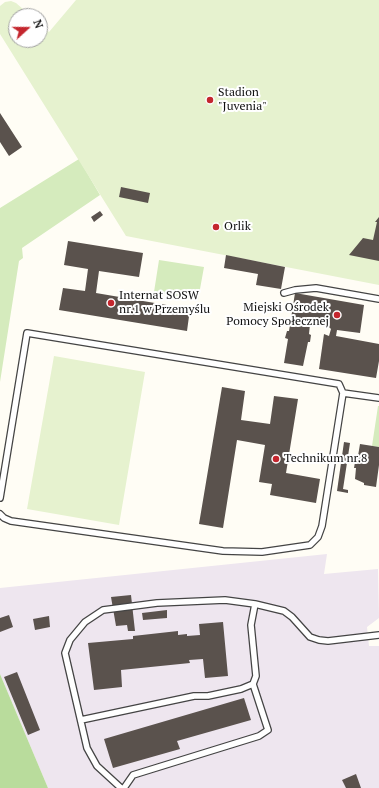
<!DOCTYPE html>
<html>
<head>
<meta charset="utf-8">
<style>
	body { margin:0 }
	#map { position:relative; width:379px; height:788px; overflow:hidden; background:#fffdf5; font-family:"PT Serif",serif }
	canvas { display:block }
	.north { position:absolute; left:8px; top:8px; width:40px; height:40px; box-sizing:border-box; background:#fff; border:1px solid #a0a0a0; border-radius:50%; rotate:69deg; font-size:11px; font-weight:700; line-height:16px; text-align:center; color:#111 }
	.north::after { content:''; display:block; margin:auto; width:14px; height:18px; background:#c4262e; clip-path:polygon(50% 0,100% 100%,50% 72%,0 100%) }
</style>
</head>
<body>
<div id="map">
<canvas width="379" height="788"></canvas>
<div class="north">N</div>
</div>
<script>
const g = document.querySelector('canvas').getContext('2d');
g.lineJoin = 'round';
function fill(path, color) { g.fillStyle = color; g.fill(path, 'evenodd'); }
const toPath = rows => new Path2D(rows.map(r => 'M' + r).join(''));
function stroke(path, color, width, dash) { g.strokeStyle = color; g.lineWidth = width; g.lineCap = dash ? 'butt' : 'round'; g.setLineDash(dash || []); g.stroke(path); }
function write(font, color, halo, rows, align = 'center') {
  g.font = font + ' "PT Serif",serif'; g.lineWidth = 4; g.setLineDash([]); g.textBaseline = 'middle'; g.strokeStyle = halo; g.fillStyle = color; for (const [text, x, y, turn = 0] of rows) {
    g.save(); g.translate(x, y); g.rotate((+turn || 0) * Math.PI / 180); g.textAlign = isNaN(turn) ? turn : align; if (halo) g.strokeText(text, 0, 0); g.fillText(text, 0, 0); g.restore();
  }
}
fill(toPath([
	[327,554,324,574,378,569,379,618,367,627,369,646,379,646,379,788,48,788,0,674,0,588]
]), '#eee6ef');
fill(toPath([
	[79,159,100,195,22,248,23,258,19,261,0,382,0,208],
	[159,260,204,267,198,300,154,292],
	[378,406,379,406,379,447,372,446]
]), '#d5ebbd');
fill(toPath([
	[0,674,48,788,0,788]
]), '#b9dc9c');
fill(toPath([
	[76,0,379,0,379,285,126,236,0,34,0,6,5,2,11,1,16,3,31,16,16,16,16,40,40,40,40,24,49,32],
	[54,356,145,372,119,525,27,509]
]), '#e6f2cf');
fill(toPath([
	[0,113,22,147,9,156,0,142],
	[121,187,150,193,148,203,119,197],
	[100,211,103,215,94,222,91,217],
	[379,217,379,261,349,255,363,238,373,240,377,222,375,222],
	[68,241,143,253,139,277,99,271,96,293,190,309,187,331,59,310,63,288,85,291,88,269,64,265],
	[226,255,285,267,281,289,256,285,258,274,224,268],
	[295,293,364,305,360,333,337,330,336,336,379,344,379,361,376,378,319,369,324,334,329,336,331,329,329,327,310,324,309,334,311,335,310,342,308,342,303,366,284,363,288,339,285,338,287,331,289,331],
	[222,387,245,391,241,420,270,424,274,396,298,399,286,473,320,479,316,503,270,495,272,484,259,482,265,445,237,440,223,528,199,524],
	[344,442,350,443,343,489,348,490,348,493,337,491],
	[360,444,379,447,379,465,376,487,364,485,364,483,355,479,356,468,354,468,356,456,358,456],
	[131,595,135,631,128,631,127,625,116,626,111,597],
	[167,610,167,618,143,620,142,613],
	[9,615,13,627,0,632,0,618],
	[49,616,50,627,35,630,33,619],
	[223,622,228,676,205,678,203,659,189,660,190,663,121,670,122,687,94,690,88,643,133,639,133,636,178,631,178,635,187,634,187,636,200,635,199,624],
	[17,672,40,730,28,735,4,677],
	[244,698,251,720,177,741,180,749,113,768,104,739],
	[356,774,361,788,346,788,342,780]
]), '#5a524d');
const lane = toPath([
	[284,293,295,290,316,288,379,299],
	[0,498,27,333,339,384,343,393,379,398],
	[0,514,4,518,11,521,223,551,262,552,310,545,318,537,322,526,343,393],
	[81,720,194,696,208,696,241,689,253,684,256,676,251,625,255,604],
	[121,788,97,766,87,748,65,653,70,640,85,622,103,610,157,603,225,600,255,604,284,611,292,617,310,637,319,640,328,641,379,635],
	[124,788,133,775,259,736,268,730,253,684]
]);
stroke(lane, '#444', 8);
stroke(lane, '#fff', 5.5);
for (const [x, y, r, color] of [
	[210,100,4,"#c4262e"],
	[216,227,4,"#c4262e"],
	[111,303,4,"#c4262e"],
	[337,315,4,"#c4262e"],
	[276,459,4,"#c4262e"]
]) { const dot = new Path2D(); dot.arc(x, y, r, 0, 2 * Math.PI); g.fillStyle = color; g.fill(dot); stroke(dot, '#fff', 1.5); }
write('12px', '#111', '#fff', [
	["Stadion",218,93],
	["\"Juvenia\"",218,107],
	["Orlik",224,227],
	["Internat SOSW",119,296],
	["nr.1 w Przemyślu",119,310],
	["Miejski Ośrodek",329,308,"right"],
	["Pomocy Społecznej",329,322,"right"],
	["Technikum nr.8",284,459]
], 'left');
</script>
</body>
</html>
